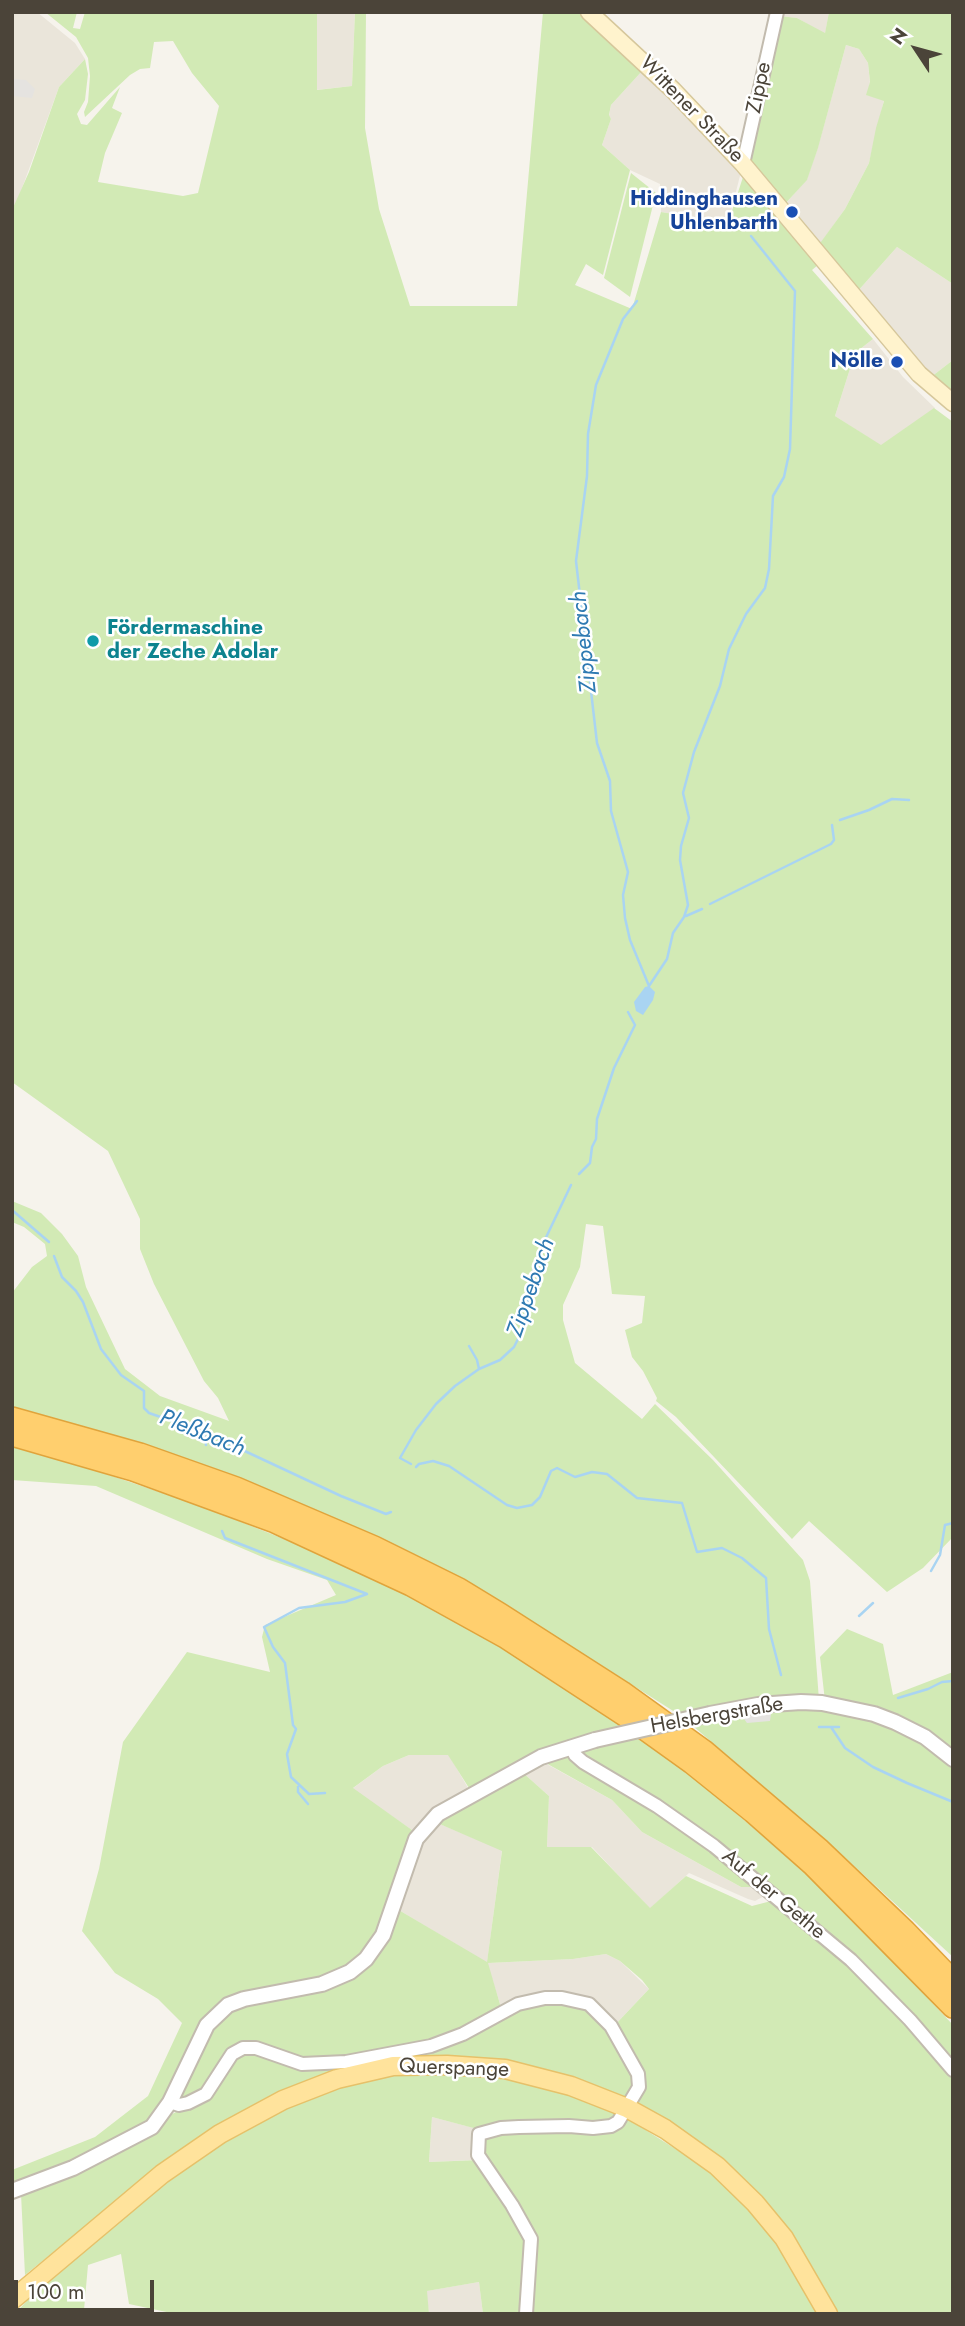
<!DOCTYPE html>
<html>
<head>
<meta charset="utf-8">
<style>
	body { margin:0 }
	#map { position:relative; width:965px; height:2326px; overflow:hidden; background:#f6f3ec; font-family:Jost,sans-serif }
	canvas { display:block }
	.frame { position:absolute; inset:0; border:14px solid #4b4439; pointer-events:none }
	.north { position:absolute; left:881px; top:14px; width:70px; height:70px; -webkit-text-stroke:5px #fff; paint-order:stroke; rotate:306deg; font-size:19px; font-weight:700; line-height:28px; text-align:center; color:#4b4439 }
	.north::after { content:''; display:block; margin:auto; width:24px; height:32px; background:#4b4439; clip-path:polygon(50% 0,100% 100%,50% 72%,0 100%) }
	.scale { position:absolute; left:14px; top:2280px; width:140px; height:32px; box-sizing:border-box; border:4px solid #4b4439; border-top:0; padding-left:9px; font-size:21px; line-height:24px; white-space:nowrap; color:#4b4439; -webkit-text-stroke:5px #fff; paint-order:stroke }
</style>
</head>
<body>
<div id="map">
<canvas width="965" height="2326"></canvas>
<div class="frame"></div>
<div class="north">N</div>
<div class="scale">100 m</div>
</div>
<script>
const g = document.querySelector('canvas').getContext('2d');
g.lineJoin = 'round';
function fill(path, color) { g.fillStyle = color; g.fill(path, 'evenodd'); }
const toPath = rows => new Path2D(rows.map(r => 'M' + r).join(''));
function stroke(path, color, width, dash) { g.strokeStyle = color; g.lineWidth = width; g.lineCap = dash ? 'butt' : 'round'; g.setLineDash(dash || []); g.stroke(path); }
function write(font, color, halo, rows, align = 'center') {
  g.font = font + ' Jost,sans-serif'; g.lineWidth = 5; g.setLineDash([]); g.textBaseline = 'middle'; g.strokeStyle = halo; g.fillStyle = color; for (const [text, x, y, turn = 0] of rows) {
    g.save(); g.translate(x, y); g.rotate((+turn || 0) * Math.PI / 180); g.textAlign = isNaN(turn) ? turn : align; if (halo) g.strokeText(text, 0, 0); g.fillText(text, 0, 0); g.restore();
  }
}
fill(toPath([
	[12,12,37,12,75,43,85,59,59,87,14,210],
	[317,12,355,12,352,86,316,90],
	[781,12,829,12,825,34,797,18,780,16],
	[846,45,859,49,868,63,870,83,867,95,884,100,869,163,845,209,821,243,787,202,807,179,818,147],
	[643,70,743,164,728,223,661,212,660,184,630,170,602,145,611,119,609,116,611,105],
	[897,247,953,284,953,360,931,377,857,292],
	[873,339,903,377,935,408,881,446,835,416,855,353],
	[409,1755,449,1755,468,1788,433,1811,412,1830,352,1789,383,1766],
	[543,1762,612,1800,642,1832,741,1887,760,1887,768,1894,755,1901,748,1899,689,1873,650,1909,592,1847,547,1847,549,1796,521,1771],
	[435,1822,502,1850,487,1963,573,1959,606,1954,620,1961,649,1989,614,2026,502,2010,487,1963,397,1909,419,1844],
	[432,2117,478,2129,474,2160,429,2162],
	[479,2282,483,2314,429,2314,426,2291]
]), '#eae5da');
fill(toPath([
	[45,12,77,12,73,28,80,29,85,12,317,12,317,90,352,86,355,12,366,12,365,128,379,209,410,306,517,306,543,12,579,12,643,70,611,105,609,115,611,119,602,145,630,170,603,275,586,264,575,285,632,309,661,212,728,223,743,177,818,265,812,270,873,339,855,353,835,416,881,445,934,408,953,422,953,1537,923,1568,887,1592,809,1521,792,1539,676,1417,656,1401,657,1398,643,1371,632,1357,625,1330,642,1323,645,1296,612,1294,603,1226,586,1224,580,1267,563,1305,563,1320,575,1363,642,1419,655,1404,713,1460,803,1560,810,1581,819,1700,800,1697,728,1703,678,1714,536,1624,445,1571,369,1534,220,1471,103,1432,12,1409,12,1293,32,1267,47,1256,45,1244,24,1227,12,1222,12,1201,41,1213,62,1234,78,1256,86,1287,125,1369,160,1396,229,1421,218,1398,204,1381,154,1284,140,1249,140,1219,108,1151,12,1082,12,210,29,172,59,87,85,59,88,74,85,100,77,114,81,124,87,125,120,87,112,108,122,113,105,153,98,182,183,196,198,193,219,106,192,73,173,41,154,42,150,68,140,69,130,75,85,117,84,112,88,102,90,76,88,58,76,37],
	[829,12,953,12,953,284,897,247,857,292,818,246,845,209,869,163,876,128,884,101,866,95,870,82,868,63,859,49,846,45,818,148,807,180,784,205,751,164,749,156,780,16,797,18,825,33],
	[631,173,656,193,630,297,604,278],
	[953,360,953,394,931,377],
	[12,1446,38,1451,201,1506,284,1539,387,1584,519,1658,626,1727,571,1741,514,1763,469,1788,448,1755,409,1755,383,1766,353,1788,412,1830,378,1932,362,1956,348,1968,320,1979,221,2004,161,2108,147,2126,72,2164,12,2186,12,2170,95,2137,148,2096,182,2023,158,1999,115,1973,82,1931,99,1869,123,1742,187,1652,270,1672,262,1637,265,1625,336,1595,327,1580,267,1559,96,1486,12,1480],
	[847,1629,883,1644,893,1695,953,1672,953,1755,926,1734,825,1701,820,1657],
	[801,1705,854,1713,893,1727,924,1743,953,1765,953,1957,828,1842,693,1726,725,1714],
	[638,1737,688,1773,750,1825,805,1873,877,1944,953,2025,953,2065,766,1887,741,1887,642,1832,612,1800,544,1762],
	[521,1771,549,1796,547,1847,591,1847,650,1908,686,1876,752,1906,775,1900,850,1962,945,2065,953,2077,953,2314,837,2314,814,2270,778,2219,746,2182,699,2141,634,2100,642,2089,614,2026,649,1989,642,1980,620,1961,606,1954,573,1959,488,1963,502,2011,430,2043,321,2062,243,2046,206,2090,172,2105,211,2026,239,2007,325,1991,353,1977,397,1909,487,1962,502,1851,435,1822],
	[545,2000,589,2006,623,2050,637,2087,630,2100,567,2076,505,2062,336,2073,158,2168,25,2275,21,2194,210,2094,233,2058,243,2051,255,2051,302,2067,433,2048,519,2007],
	[445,2070,538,2081,619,2113,615,2120,481,2130,432,2117,429,2162,479,2160,481,2134,501,2131,594,2131,625,2117,704,2167,749,2209,769,2231,796,2272,818,2314,483,2314,479,2282,427,2291,429,2314,176,2314,129,2304,121,2254,88,2265,84,2310,71,2314,15,2314,31,2296,162,2179,193,2156,319,2090,395,2073]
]), '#d2eab5');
fill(toPath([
	[14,79,26,80,35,89,32,98,12,96],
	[772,1707,770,1721,747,1723,739,1712]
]), '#e5e3e0');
fill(toPath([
	[649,986,655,992,653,1000,643,1015,636,1011,634,1002,645,987]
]), '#a9d4f2');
stroke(toPath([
	[637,301,623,319,596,385,588,434,587,476,576,561,597,743,610,781,611,811,628,872,623,895,625,918,630,940,649,986],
	[840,820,869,810,892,799,909,800],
	[710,904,831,844,834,840,832,825],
	[686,916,702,909],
	[649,986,667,959,673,933,684,917,688,905,680,860,681,846,689,818,683,793,694,752,720,686,729,649,746,614,765,588,769,569,773,496,784,477,790,449,795,291,751,236],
	[579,1174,590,1163,592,1147,596,1139,597,1119,614,1068,635,1025,628,1012],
	[12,1210,49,1242],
	[54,1256,62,1277,76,1291,83,1302,101,1349,121,1375,144,1391,144,1408,149,1413,204,1432,341,1496,386,1514,391,1512],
	[469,1346,477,1360,479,1369],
	[204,1432,206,1445],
	[411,1464,400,1458,416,1430,436,1404,455,1386,479,1369,500,1360,514,1347,519,1337,525,1319,532,1274,540,1250,571,1185],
	[416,1467,419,1464,433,1461,449,1466,507,1505,517,1508,532,1505,540,1497,551,1471,557,1468,575,1477,592,1472,607,1474,637,1498,682,1503,697,1552,722,1548,742,1558,766,1578,769,1629,781,1675],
	[222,1531,225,1538,367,1594,345,1602,299,1608,264,1627,273,1647,285,1663,293,1725,296,1729,287,1754,291,1777,309,1794,325,1793],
	[931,1571,940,1555,945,1525,953,1523],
	[859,1616,873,1603],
	[898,1698,928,1689,942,1682,953,1681],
	[819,1727,839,1727],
	[831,1727,845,1748,873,1767,907,1783,953,1802],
	[298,1787,298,1792,308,1804]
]), '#a9d4f2', 2.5);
const minor = toPath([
	[743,164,777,12],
	[571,1747,575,1755,583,1762,657,1806,714,1846,851,1960,910,2020,953,2070],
	[170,2102,179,2105,188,2103,206,2094,232,2054,243,2048,256,2048,302,2064,346,2062,431,2046,463,2034,518,2004,545,1998,562,1998,589,2004,611,2026,638,2074,639,2087,618,2122,611,2126,593,2128,569,2126,519,2127,501,2128,479,2134,478,2155,512,2205,531,2239,526,2314]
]);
const tertiary = toPath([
	[710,1714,758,1705,801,1702,822,1703,874,1714,895,1722,925,1737,953,1759],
	[12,2191,73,2168,152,2127,170,2102,207,2025,228,2005,244,1999,322,1984,350,1972,366,1959,383,1935,416,1839,438,1814,541,1757,595,1740]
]);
const secondary = toPath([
	[589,12,673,90,743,164,919,374,953,403]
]);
const primary = toPath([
	[12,2300,162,2174,220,2134,283,2100,337,2079,393,2066,447,2065,505,2069,571,2086,627,2108,665,2129,717,2166,755,2203,784,2238,828,2314]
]);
const motorway = toPath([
	[12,1418,140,1454,236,1488,374,1547,459,1589,500,1614,622,1692,704,1751,820,1850,905,1931,953,1981],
	[12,1435,133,1470,275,1522,411,1585,505,1637,632,1720,692,1763,753,1812,813,1865,953,2007]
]);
stroke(minor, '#c2bbae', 16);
stroke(tertiary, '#c2bbae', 18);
stroke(secondary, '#d6c79b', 19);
stroke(primary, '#e6c16a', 21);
stroke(motorway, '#e0a43c', 24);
stroke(minor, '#fff', 12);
stroke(tertiary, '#fff', 14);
stroke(secondary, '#fff3cd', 16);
stroke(primary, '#ffe39c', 18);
stroke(motorway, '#ffcf6e', 21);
const tertiaryBridge = toPath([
	[595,1740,710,1714]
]);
stroke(tertiaryBridge, '#c2bbae', 18, []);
stroke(tertiaryBridge, '#fff', 14);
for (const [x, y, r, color] of [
	[792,212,7,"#1a4fb4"],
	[897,362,7,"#1a4fb4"],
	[93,641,7,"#0f9aa8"]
]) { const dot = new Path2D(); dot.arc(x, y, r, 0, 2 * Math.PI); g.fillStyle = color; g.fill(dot); stroke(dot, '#fff', 2.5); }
write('21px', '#4b4439', '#fff', [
	["Zippe",760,88,-78],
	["Wittener Straße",691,110,46],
	["Helsbergstraße",717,1716,-10],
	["Auf der Gethe",773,1895,40],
	["Querspange",454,2069,2]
]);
write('bold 21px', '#164399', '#fff', [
	["Hiddinghausen",778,200],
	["Uhlenbarth",778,224],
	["Nölle",883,362]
], 'right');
write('bold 21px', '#0d838f', '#fff', [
	["Fördermaschine",107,629],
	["der Zeche Adolar",107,653]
], 'left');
write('italic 23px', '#2e7ab2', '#fff', [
	["Zippebach",585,642,-96],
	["Zippebach",532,1288,-71],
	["Pleßbach",202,1434,22]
]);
</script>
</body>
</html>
